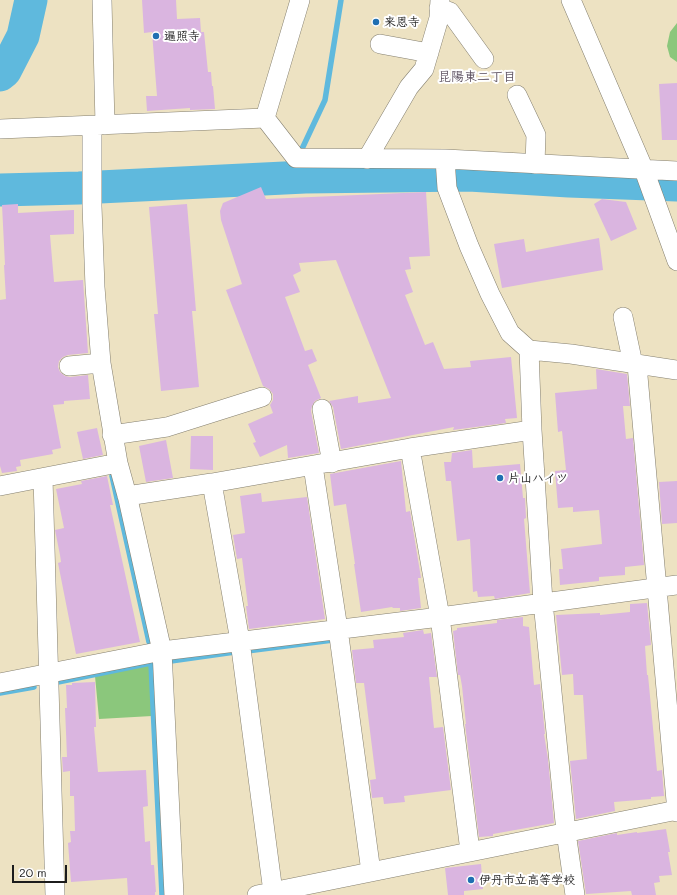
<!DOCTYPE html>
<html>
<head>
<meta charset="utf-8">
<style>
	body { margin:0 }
	#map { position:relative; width:677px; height:895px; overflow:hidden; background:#ede2c2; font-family:Mali,sans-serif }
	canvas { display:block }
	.scale { position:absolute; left:12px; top:865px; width:55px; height:18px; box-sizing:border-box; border:2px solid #1c1c1c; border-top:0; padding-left:5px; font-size:12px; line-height:14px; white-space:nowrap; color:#1c1c1c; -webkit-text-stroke:3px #fff; paint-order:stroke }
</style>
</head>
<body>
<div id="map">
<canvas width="677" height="895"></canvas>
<div class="scale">20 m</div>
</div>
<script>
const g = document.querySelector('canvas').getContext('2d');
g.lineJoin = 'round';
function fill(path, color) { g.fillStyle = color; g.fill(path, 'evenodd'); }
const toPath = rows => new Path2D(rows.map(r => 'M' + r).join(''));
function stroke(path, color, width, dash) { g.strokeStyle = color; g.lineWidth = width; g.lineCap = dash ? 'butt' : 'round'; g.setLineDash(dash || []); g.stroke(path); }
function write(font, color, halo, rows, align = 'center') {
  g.font = font + ' Mali,"Klee One",sans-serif'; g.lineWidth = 4; g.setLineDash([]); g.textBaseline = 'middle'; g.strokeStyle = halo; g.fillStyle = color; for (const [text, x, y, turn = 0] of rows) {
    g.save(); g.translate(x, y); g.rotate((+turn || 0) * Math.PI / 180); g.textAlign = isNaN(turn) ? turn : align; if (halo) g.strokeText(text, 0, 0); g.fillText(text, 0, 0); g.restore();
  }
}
fill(toPath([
	[677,23,677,62,670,57,667,46,670,32],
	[148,664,150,666,152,716,99,719,95,676]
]), '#8bc77c');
stroke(toPath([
	[292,177,301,151,325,100,341,0],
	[112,476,149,642],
	[247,651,333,640],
	[171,661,235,652],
	[58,682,151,663,162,895],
	[0,693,34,687]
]), '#5fb9dd', 5.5);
stroke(toPath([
	[0,75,5,71,23,36,31,0],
	[0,190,79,188,305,177,469,175,569,181,677,185]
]), '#5fb9dd', 33);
fill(toPath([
	[142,0,176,0,177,19,200,18,201,32,204,32,208,72,211,72,212,86,213,86,215,109,190,110,190,108,147,111,146,96,157,96,152,32,144,33],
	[677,83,677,140,662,140,659,84],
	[261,187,266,199,426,192,430,256,409,257,411,269,405,270,413,292,405,295,425,345,433,342,444,369,471,367,470,361,511,357,517,418,505,419,506,423,453,430,454,427,341,449,333,407,329,401,358,396,358,403,391,398,336,260,299,263,301,271,293,275,300,292,285,297,305,351,312,349,317,361,308,365,321,398,315,401,312,406,311,411,319,453,288,458,287,445,260,457,253,443,256,442,248,424,273,413,270,405,273,400,273,394,269,389,263,386,226,290,242,284,221,220,220,211,223,203],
	[602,199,626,202,637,229,611,241,594,204],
	[18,204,18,213,74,210,74,234,50,235,54,282,83,280,88,353,68,355,63,357,59,361,58,367,60,372,65,376,70,377,88,375,90,399,64,401,64,404,53,405,61,448,52,450,53,454,20,460,21,466,16,467,17,471,2,473,0,466,0,300,6,299,4,265,5,265,2,205],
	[187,204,196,311,192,311,199,387,161,391,154,314,158,314,149,207],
	[599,238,603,270,502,288,494,244,524,239,526,252],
	[596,369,627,374,630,406,623,406,626,439,633,438,644,565,625,567,625,575,599,577,599,581,560,585,559,569,563,569,561,549,602,544,599,510,573,512,573,507,558,508,555,471,566,470,562,431,558,432,555,393,597,389],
	[97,428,103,455,83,459,77,432],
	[191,436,213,436,213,470,190,469],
	[166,440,173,478,146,482,139,446],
	[472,450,473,468,520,464,523,498,525,498,526,518,524,519,530,593,495,599,494,596,478,597,477,591,473,592,470,539,457,541,451,481,446,481,444,462,451,462,452,453],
	[401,461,406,512,410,511,421,578,418,578,421,608,400,611,400,608,393,608,392,607,361,612,354,564,355,564,346,504,334,506,330,474],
	[107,476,113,505,110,505,140,642,76,654,58,563,61,562,60,555,55,530,64,528,56,489,82,484,81,481],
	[677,481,677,523,662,524,659,482],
	[261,493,262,502,307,497,325,619,249,629,246,606,248,606,242,558,237,559,233,535,245,533,240,496],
	[647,603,651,645,645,646,647,675,648,675,657,771,662,770,664,796,651,797,651,799,614,802,615,811,576,819,570,761,587,759,583,695,574,695,573,674,562,675,556,615,600,613,600,615,630,612,630,604],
	[523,617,523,626,529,627,534,685,540,684,545,734,544,734,548,759,554,823,493,834,493,836,479,837,465,724,466,724,462,686,460,675,458,675,453,631,457,630,457,628,497,623,497,620],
	[423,630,424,634,431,633,437,677,429,677,433,719,434,728,443,727,451,790,404,796,405,802,384,804,383,797,372,798,370,780,376,779,364,683,356,683,352,650,374,648,373,640,404,637,403,633],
	[95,682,96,727,94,727,98,772,146,770,148,806,143,807,145,842,150,841,151,865,154,865,156,892,155,892,155,895,128,895,127,878,71,882,68,843,71,842,70,831,75,831,74,796,70,796,70,771,63,772,62,757,67,757,65,708,67,708,66,685,72,685,72,683],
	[666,829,670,852,668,852,672,875,659,876,660,882,654,883,656,895,632,895,631,891,586,894,578,841,617,833,617,835,637,832,637,833],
	[481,864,483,889,464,891,464,895,448,895,445,868]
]), '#dab5e0');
const minor = toPath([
	[102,0,105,125],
	[571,0,644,170,677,261],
	[439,8,450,12,484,59],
	[380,44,429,53],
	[517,95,536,135,535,164],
	[265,118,300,0],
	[92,126,92,206,95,287,101,363,118,463,128,499,162,651,174,895],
	[0,129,265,118,296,158,445,159,677,171],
	[367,159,409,87,424,69,439,18,440,0],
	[445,159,447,188,469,246,490,294,510,333,529,350,532,430,543,602,566,832,575,895],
	[623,317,633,364],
	[529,350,571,354,677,370],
	[637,365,677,812],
	[69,366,101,363],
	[322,409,332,463],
	[112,435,167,427,262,397],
	[410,448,440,617,470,851],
	[313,466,338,629,371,872],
	[43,478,55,895],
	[0,486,118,463],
	[127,496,212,483],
	[0,683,162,651,440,617,677,585],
	[273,892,240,641,212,483,410,448,532,430],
	[257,895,677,810]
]);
stroke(minor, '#847f6f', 20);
stroke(minor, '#fff', 19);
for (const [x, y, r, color] of [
	[376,22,4,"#1f6fb2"],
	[156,36,4,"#1f6fb2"],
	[500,478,4,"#1f6fb2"],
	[471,880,4,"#1f6fb2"]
]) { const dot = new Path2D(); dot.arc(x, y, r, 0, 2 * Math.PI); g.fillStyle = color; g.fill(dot); stroke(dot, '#fff', 1.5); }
write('bold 12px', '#1c1c1c', '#fff', [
	["来恩寺",384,22],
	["遍照寺",164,36],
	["片山ハイツ",508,478],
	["伊丹市立高等学校",479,880]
], 'left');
write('bold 13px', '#5e5261', '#fff', [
	["昆陽東二丁目",477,77]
]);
</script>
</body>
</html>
